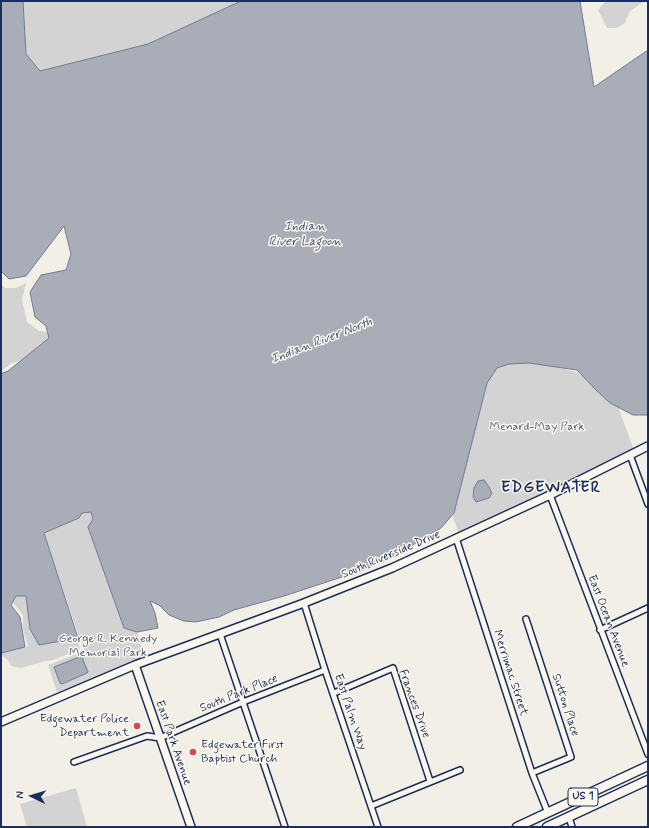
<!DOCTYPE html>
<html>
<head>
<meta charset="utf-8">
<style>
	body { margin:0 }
	#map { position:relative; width:649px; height:828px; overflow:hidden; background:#f2efe6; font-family:Mynerve,sans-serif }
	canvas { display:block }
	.frame { position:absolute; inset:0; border:2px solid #1b2f5e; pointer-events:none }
	.north { position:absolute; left:12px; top:776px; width:40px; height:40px; -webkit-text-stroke:3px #fbf7ec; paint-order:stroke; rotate:275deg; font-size:11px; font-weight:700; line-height:16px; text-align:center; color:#1b2f5e }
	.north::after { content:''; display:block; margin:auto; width:14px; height:18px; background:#1b2f5e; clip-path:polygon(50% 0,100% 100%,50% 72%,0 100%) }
</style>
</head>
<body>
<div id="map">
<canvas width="649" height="828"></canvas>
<div class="frame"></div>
<div class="north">N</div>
</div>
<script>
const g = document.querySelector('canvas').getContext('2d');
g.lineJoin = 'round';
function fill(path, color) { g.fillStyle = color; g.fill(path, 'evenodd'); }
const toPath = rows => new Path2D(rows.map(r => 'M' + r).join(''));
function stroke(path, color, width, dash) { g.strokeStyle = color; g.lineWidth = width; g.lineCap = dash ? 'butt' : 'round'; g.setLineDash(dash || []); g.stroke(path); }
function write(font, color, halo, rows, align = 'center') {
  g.font = font + ' Mynerve,sans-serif'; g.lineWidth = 3; g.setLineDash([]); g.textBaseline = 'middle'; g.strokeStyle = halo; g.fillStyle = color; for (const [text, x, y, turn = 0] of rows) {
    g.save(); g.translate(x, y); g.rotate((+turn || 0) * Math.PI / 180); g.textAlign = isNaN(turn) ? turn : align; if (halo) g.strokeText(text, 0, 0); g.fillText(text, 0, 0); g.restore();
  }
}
fill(toPath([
	[23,1,251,1,224,9,159,39,154,45,143,45,40,71,26,54],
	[606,1,648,1,644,2,630,11,625,23,617,28,607,28,598,10],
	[26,283,22,299,27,322,39,331,49,332,48,341,40,344,33,352,22,360,12,363,1,371,1,284,5,288,16,288],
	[524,357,579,373,609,398,619,409,634,450,459,534,451,511,459,378],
	[91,512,93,519,88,527,124,627,137,632,146,660,57,692,48,665,84,651,44,533,79,518,82,513],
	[23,591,76,636,80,649,53,660,45,661,21,668,11,666,8,660,1,655,2,651,21,645,25,648,28,646,23,629,23,615,13,603,14,597],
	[76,788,87,827,27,827,20,804]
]), '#d2d3d2');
const water = toPath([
	[1,1,23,1,26,54,40,71,148,44,241,1,580,1,594,87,648,50,648,415,633,415,610,403,595,389,577,370,529,363,509,364,497,368,487,383,454,513,441,528,394,556,366,569,284,596,234,610,219,617,196,622,184,621,169,615,159,605,150,601,155,613,158,628,137,632,124,628,88,527,93,519,91,512,82,513,79,518,44,533,78,638,39,645,30,629,26,596,16,596,11,605,20,617,25,647,1,653,1,374,8,371,49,338,46,326,35,317,30,292,41,275,66,270,71,254,64,226,26,276,9,279,1,271,1,1],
	[484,480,489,487,492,493,489,498,476,502,473,497,474,488,478,481,484,480],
	[82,656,83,657,83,660,88,672,87,673,62,684,60,683,54,667,82,656]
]);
fill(water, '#a9adb7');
stroke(water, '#707b93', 1);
const street = toPath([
	[630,455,648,504],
	[550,495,648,754],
	[456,538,532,773,548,813],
	[304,603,325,670,378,827],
	[526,619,571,757,532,773],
	[600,630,648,608],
	[220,634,285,827],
	[334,693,393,668,430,781],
	[74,762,147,736,160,738,243,702,325,670],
	[371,806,460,770],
	[569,817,572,827]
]);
const secondary = toPath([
	[135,665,191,827],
	[1,722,135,665,304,603,392,568,550,495,648,446]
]);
const primary = toPath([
	[517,827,648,766],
	[547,827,648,780]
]);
stroke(street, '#1b2f5e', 8);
stroke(secondary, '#1b2f5e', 10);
stroke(primary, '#1b2f5e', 11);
stroke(street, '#fbf7ec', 5);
stroke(secondary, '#fbf7ec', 7);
stroke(primary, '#fbf7ec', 8);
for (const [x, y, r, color] of [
	[137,726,4,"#d1495b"],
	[193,752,4,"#d1495b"]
]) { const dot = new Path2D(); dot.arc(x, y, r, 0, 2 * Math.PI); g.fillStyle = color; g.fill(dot); stroke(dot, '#fbf7ec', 1.5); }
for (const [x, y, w] of [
	[583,797,30]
]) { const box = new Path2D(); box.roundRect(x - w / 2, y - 9, w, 18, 3); g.fillStyle = '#fbf7ec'; g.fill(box); stroke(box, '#1b2f5e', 1); }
write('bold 11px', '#1b2f5e', null, [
	["US 1",583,797]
]);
write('12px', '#49587b', '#fbf7ec', [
	["Menard-May Park",537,427],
	["George R. Kennedy",108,639],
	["Memorial Park",108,653]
]);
write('12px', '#1b2f5e', '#fbf7ec', [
	["South Riverside Drive",391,555,-23],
	["East Ocean Avenue",608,621,69],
	["Merrimac Street",510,673,72],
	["South Park Place",239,694,-22],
	["Frances Drive",414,704,70],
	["Sutton Place",565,705,72],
	["East Palm Way",350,712,71],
	["East Park Avenue",173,743,71]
]);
write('12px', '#1b2f5e', '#fbf7ec', [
	["Edgewater Police",129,719],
	["Department",129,733],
	["Edgewater First",201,745,"left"],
	["Baptist Church",201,759,"left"]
], 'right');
write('italic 13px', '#465579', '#fbf7ec', [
	["Indian",305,227],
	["River Lagoon",305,242],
	["Indian River North",322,341,-21]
]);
g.letterSpacing = '1px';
write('bold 16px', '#1b2f5e', '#fbf7ec', [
	["EDGEWATER",551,489]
]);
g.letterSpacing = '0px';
</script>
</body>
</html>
